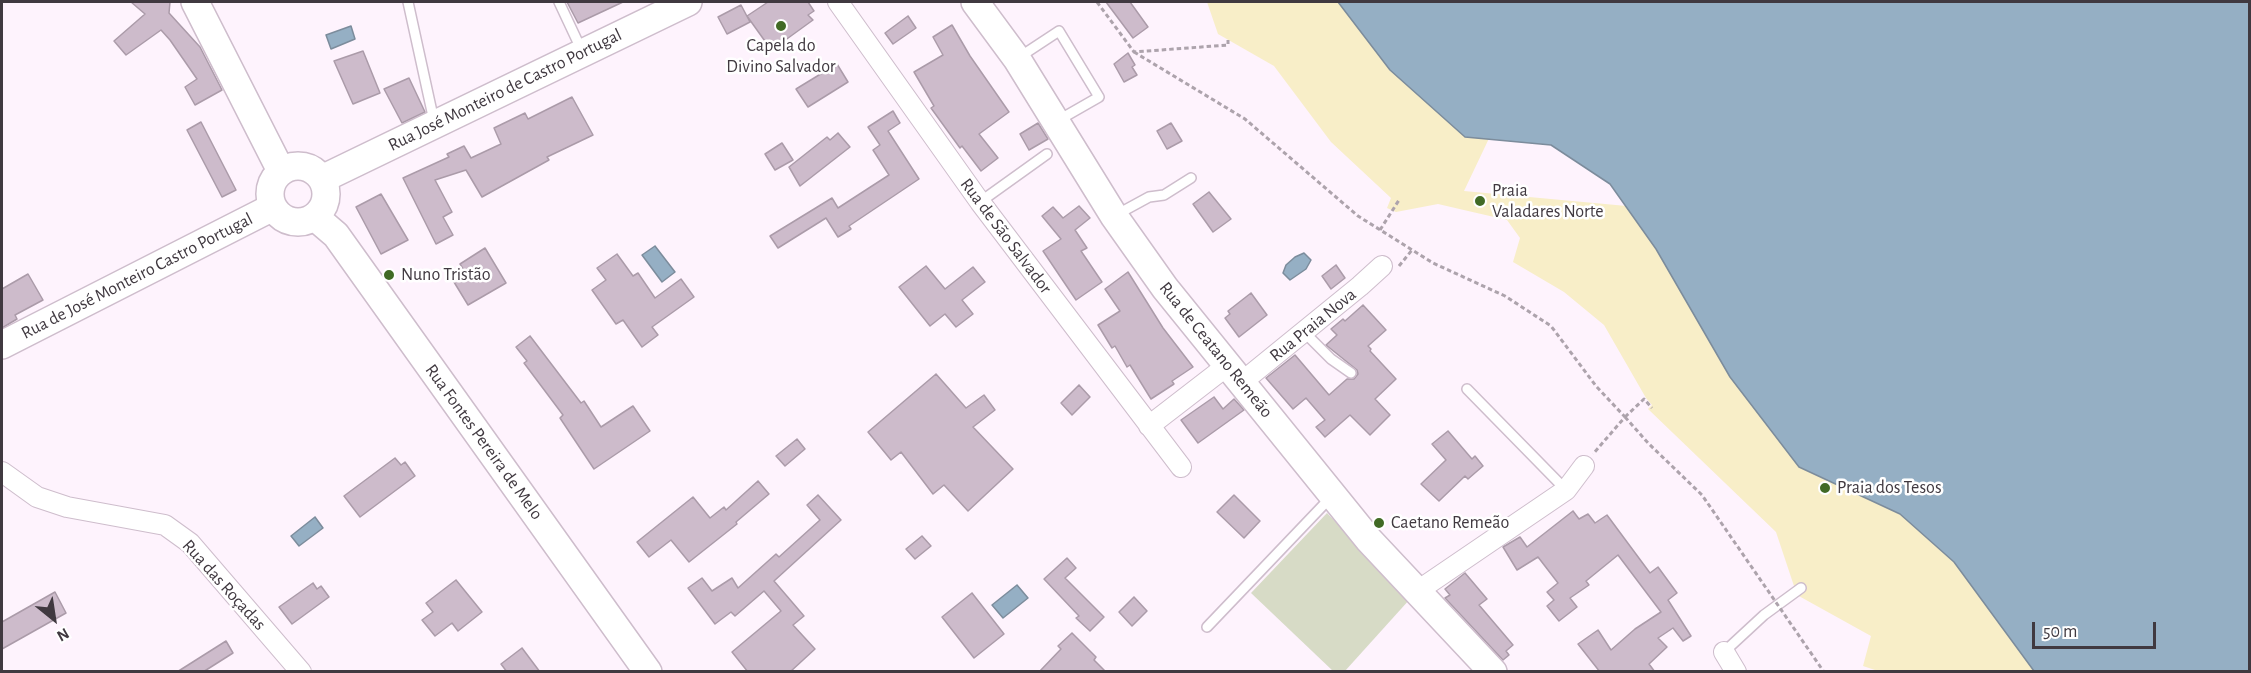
<!DOCTYPE html>
<html>
<head>
<meta charset="utf-8">
<style>
	body { margin:0 }
	#map { position:relative; width:2251px; height:673px; overflow:hidden; background:#fef3fd; font-family:"Alegreya Sans",sans-serif }
	canvas { display:block }
	.frame { position:absolute; inset:0; border:3px solid #403940; pointer-events:none }
	.north { position:absolute; left:24px; top:589px; width:60px; height:60px; -webkit-text-stroke:4px #fff; paint-order:stroke; rotate:150deg; font-size:16px; font-weight:700; line-height:24px; text-align:center; color:#403940 }
	.north::after { content:''; display:block; margin:auto; width:21px; height:27px; background:#403940; clip-path:polygon(50% 0,100% 100%,50% 72%,0 100%) }
	.scale { position:absolute; left:2032px; top:622px; width:124px; height:27px; box-sizing:border-box; border:3px solid #403940; border-top:0; padding-left:8px; font-size:18px; line-height:21px; white-space:nowrap; color:#403940; -webkit-text-stroke:4px #fff; paint-order:stroke }
</style>
</head>
<body>
<div id="map">
<canvas width="2251" height="673"></canvas>
<div class="frame"></div>
<div class="north">N</div>
<div class="scale">50 m</div>
</div>
<script>
const g = document.querySelector('canvas').getContext('2d');
g.lineJoin = 'round';
function fill(path, color) { g.fillStyle = color; g.fill(path, 'evenodd'); }
const toPath = rows => new Path2D(rows.map(r => 'M' + r).join(''));
function stroke(path, color, width, dash) { g.strokeStyle = color; g.lineWidth = width; g.lineCap = dash ? 'butt' : 'round'; g.setLineDash(dash || []); g.stroke(path); }
function write(font, color, halo, rows, align = 'center') {
  g.font = font + ' "Alegreya Sans",sans-serif'; g.lineWidth = 5; g.setLineDash([]); g.textBaseline = 'middle'; g.strokeStyle = halo; g.fillStyle = color; for (const [text, x, y, turn = 0] of rows) {
    g.save(); g.translate(x, y); g.rotate((+turn || 0) * Math.PI / 180); g.textAlign = isNaN(turn) ? turn : align; if (halo) g.strokeText(text, 0, 0); g.fillText(text, 0, 0); g.restore();
  }
}
fill(toPath([
	[1327,513,1410,599,1345,671,1334,672,1251,593]
]), '#d7dbc6');
fill(toPath([
	[1207,2,1412,2,1513,88,1464,191,1670,210,2131,671,1881,672,1863,666,1871,636,1797,595,1776,532,1648,409,1652,405,1646,398,1604,325,1564,292,1513,262,1520,238,1507,220,1438,204,1396,212,1387,208,1391,198,1331,142,1274,66,1218,34]
]), '#f8eec8');
const water = toPath([
	[1338,2,2249,2,2249,671,2034,671,1954,562,1900,514,1799,467,1730,377,1656,249,1610,184,1551,145,1465,137,1390,70,1338,2],
	[351,26,355,39,331,49,326,35,351,26],
	[655,246,675,272,662,282,642,255,655,246],
	[1304,253,1311,260,1306,269,1290,280,1283,273,1286,265,1295,257,1304,253],
	[315,517,323,528,299,546,291,536,315,517],
	[1017,585,1028,598,1003,618,992,605,1017,585]
]);
fill(water, '#95afc4');
stroke(water, '#7c8c9c', 1.5);
const building = toPath([
	[131,2,170,2,169,13,200,47,222,90,195,105,185,87,197,79,170,40,161,30,126,55,114,41,145,14,131,2],
	[567,2,623,2,578,23,567,2],
	[768,2,808,2,814,11,808,15,813,20,773,49,769,43,767,44,747,16,768,2],
	[1106,2,1130,2,1148,27,1133,38,1106,2],
	[741,5,750,22,727,34,718,17,741,5],
	[908,16,916,28,893,44,885,33,908,16],
	[952,25,970,56,1009,112,979,134,998,158,981,171,962,146,960,148,931,108,934,106,914,72,943,55,933,37,952,25],
	[363,51,380,93,353,104,334,61,363,51],
	[1128,53,1135,65,1132,67,1137,75,1124,82,1114,64,1128,53],
	[837,64,848,82,808,107,796,89,837,64],
	[409,78,425,112,402,123,384,89,409,78],
	[572,97,593,135,547,157,549,160,482,197,466,170,435,180,452,212,443,217,453,235,436,244,403,178,449,157,447,154,464,146,471,158,501,144,494,128,525,113,528,119,572,97],
	[893,111,900,123,888,131,919,179,849,226,851,229,838,237,826,218,778,248,770,236,832,198,838,208,889,175,873,150,880,145,868,127,893,111],
	[201,122,236,190,222,197,187,130,201,122],
	[1038,123,1048,139,1029,150,1020,134,1038,123],
	[1171,123,1182,141,1167,149,1157,131,1171,123],
	[838,133,850,147,800,186,789,167,827,137,830,140,838,133],
	[782,143,793,160,775,170,765,154,782,143],
	[1209,192,1231,219,1213,232,1193,204,1209,192],
	[381,194,408,240,381,254,356,207,381,194],
	[1079,206,1090,218,1075,230,1087,248,1081,251,1102,282,1076,300,1043,251,1061,239,1042,216,1053,207,1063,218,1079,206],
	[485,248,506,283,468,305,454,282,466,274,460,264,485,248],
	[617,254,633,276,638,273,655,298,681,279,694,297,652,327,658,335,642,347,623,320,616,324,592,290,606,280,597,268,617,254],
	[1336,265,1345,278,1331,289,1322,276,1336,265],
	[926,266,945,289,973,267,985,282,962,300,973,314,956,327,945,314,930,326,899,287,926,266],
	[1128,272,1163,328,1193,367,1172,381,1174,384,1151,399,1130,365,1127,367,1115,346,1112,348,1098,325,1120,311,1105,289,1128,272],
	[28,274,43,300,15,315,17,319,2,328,2,289,28,274],
	[1251,293,1267,315,1239,337,1225,318,1230,314,1228,311,1251,293],
	[1363,305,1386,330,1368,346,1371,349,1370,351,1396,379,1375,399,1390,415,1370,435,1350,415,1325,437,1316,427,1325,420,1306,398,1293,409,1266,378,1295,355,1329,395,1347,379,1354,379,1358,374,1357,370,1326,345,1337,335,1331,329,1343,319,1345,321,1363,305],
	[530,336,581,403,584,401,601,427,633,406,650,431,594,469,560,418,563,415,524,363,527,361,516,347,530,336],
	[936,374,966,408,984,395,995,410,973,427,1013,469,968,511,944,485,933,494,901,452,891,460,868,432,936,374],
	[1079,385,1090,397,1072,415,1061,403,1079,385],
	[1214,397,1223,409,1234,399,1244,410,1198,443,1181,420,1214,397],
	[1448,431,1472,459,1475,456,1483,466,1468,479,1465,476,1439,501,1421,484,1446,460,1432,444,1448,431],
	[797,439,805,449,785,466,776,456,797,439],
	[395,458,401,465,405,462,415,476,360,517,344,496,395,458],
	[758,481,769,494,736,522,737,524,689,562,671,540,649,557,637,542,693,497,710,518,724,507,726,510,758,481],
	[818,495,841,520,774,581,804,616,793,625,815,649,790,672,748,672,732,652,781,611,764,591,735,616,731,612,715,624,688,588,702,578,712,591,732,578,738,588,776,554,779,557,820,520,807,505,818,495],
	[1234,495,1260,521,1244,538,1217,512,1234,495],
	[1573,511,1579,519,1588,514,1595,523,1607,515,1650,573,1658,567,1677,593,1668,600,1691,636,1683,641,1673,628,1658,638,1667,647,1649,664,1655,672,1600,672,1578,644,1598,630,1611,650,1635,629,1661,612,1618,555,1586,581,1589,585,1570,598,1577,607,1559,621,1547,606,1554,600,1547,592,1558,583,1538,557,1517,570,1503,547,1520,537,1527,547,1573,511],
	[922,536,931,546,915,559,906,549,922,536],
	[1067,558,1076,568,1065,578,1104,617,1090,631,1076,618,1079,616,1044,579,1067,558],
	[1465,573,1487,599,1479,605,1513,645,1506,651,1509,655,1503,660,1445,598,1450,595,1445,589,1465,573],
	[456,580,482,612,458,631,452,623,435,636,422,620,433,612,426,603,456,580],
	[313,583,317,589,321,586,329,597,292,624,279,607,313,583],
	[55,592,66,613,2,649,2,622,55,592],
	[972,593,1004,634,974,658,942,617,972,593],
	[1134,597,1147,611,1132,626,1119,612,1134,597],
	[1072,633,1096,657,1094,660,1106,672,1039,672,1061,649,1058,646,1072,633],
	[226,641,233,653,203,672,177,672,226,641],
	[522,648,540,672,507,672,501,664,522,648]
]);
fill(building, '#cdbbcb');
stroke(building, '#ab9ba9', 1.5);
const lane = toPath([
	[408,2,434,121],
	[559,2,582,51],
	[1018,58,1059,31,1099,97,1057,121],
	[980,202,1047,154],
	[1116,215,1149,197,1164,195,1191,178],
	[1304,332,1331,359,1351,373],
	[1467,389,1566,490],
	[1207,627,1332,496],
	[1724,652,1764,615,1801,588]
]);
const street = toPath([
	[838,2,980,202,1181,467],
	[1242,382,1360,286,1382,266],
	[1149,426,1228,365],
	[2,472,37,497,67,507,165,525,190,543,301,672],
	[1419,590,1566,490,1584,466],
	[1724,652,1736,672]
]);
const secondary = toPath([
	[195,2,281,171],
	[975,2,1017,59,1114,216,1165,288,1369,540,1493,672],
	'270 194a28 28 0 1 1 56 0a28 28 0 1 1-56 0Z',
	[322,179,688,2],
	[315,217,336,235,648,672],
	[2,345,273,207]
]);
stroke(lane, '#cebdcc', 12);
stroke(street, '#cebdcc', 22);
stroke(secondary, '#cebdcc', 30);
stroke(toPath([
	[1097,2,1134,52,1228,45,1228,40],
	[1134,52,1245,119,1358,216,1433,263,1505,296,1551,326,1596,386,1625,417,1593,454],
	[1380,230,1399,200],
	[1399,266,1412,250],
	[1625,417,1644,399,1652,408]
]), '#ada3ac', 3, [4.5, 3]);
stroke(lane, '#fff', 9);
stroke(street, '#fff', 20);
stroke(secondary, '#fff', 27);
stroke(toPath([
	[1625,417,1648,443,1702,495,1824,672]
]), '#ada3ac', 3, [4.5, 3]);
for (const [x, y, r, color] of [
	[781,26,6,"#416a25"],
	[1480,201,6,"#416a25"],
	[389,275,6,"#416a25"],
	[1825,488,6,"#416a25"],
	[1379,523,6,"#416a25"]
]) { const dot = new Path2D(); dot.arc(x, y, r, 0, 2 * Math.PI); g.fillStyle = color; g.fill(dot); stroke(dot, '#fff', 2); }
write('18px', '#403940', '#fff', [
	["Capela do",781,46,"center"],
	["Divino Salvador",781,67,"center"],
	["Praia",1492,191],
	["Valadares Norte",1492,212],
	["Nuno Tristão",401,275],
	["Praia dos Tesos",1837,488],
	["Caetano Remeão",1391,523]
], 'left');
write('18px', '#403940', '#fff', [
	["Rua José Monteiro de Castro Portugal",505,90,-26],
	["Rua de São Salvador",1006,236,53],
	["Rua de José Monteiro Castro Portugal",137,276,-27],
	["Rua Praia Nova",1313,325,-39],
	["Rua de Ceatano Remeão",1216,350,51],
	["Rua Fontes Pereira de Melo",484,442,54],
	["Rua das Roçadas",224,585,48]
]);
</script>
</body>
</html>
